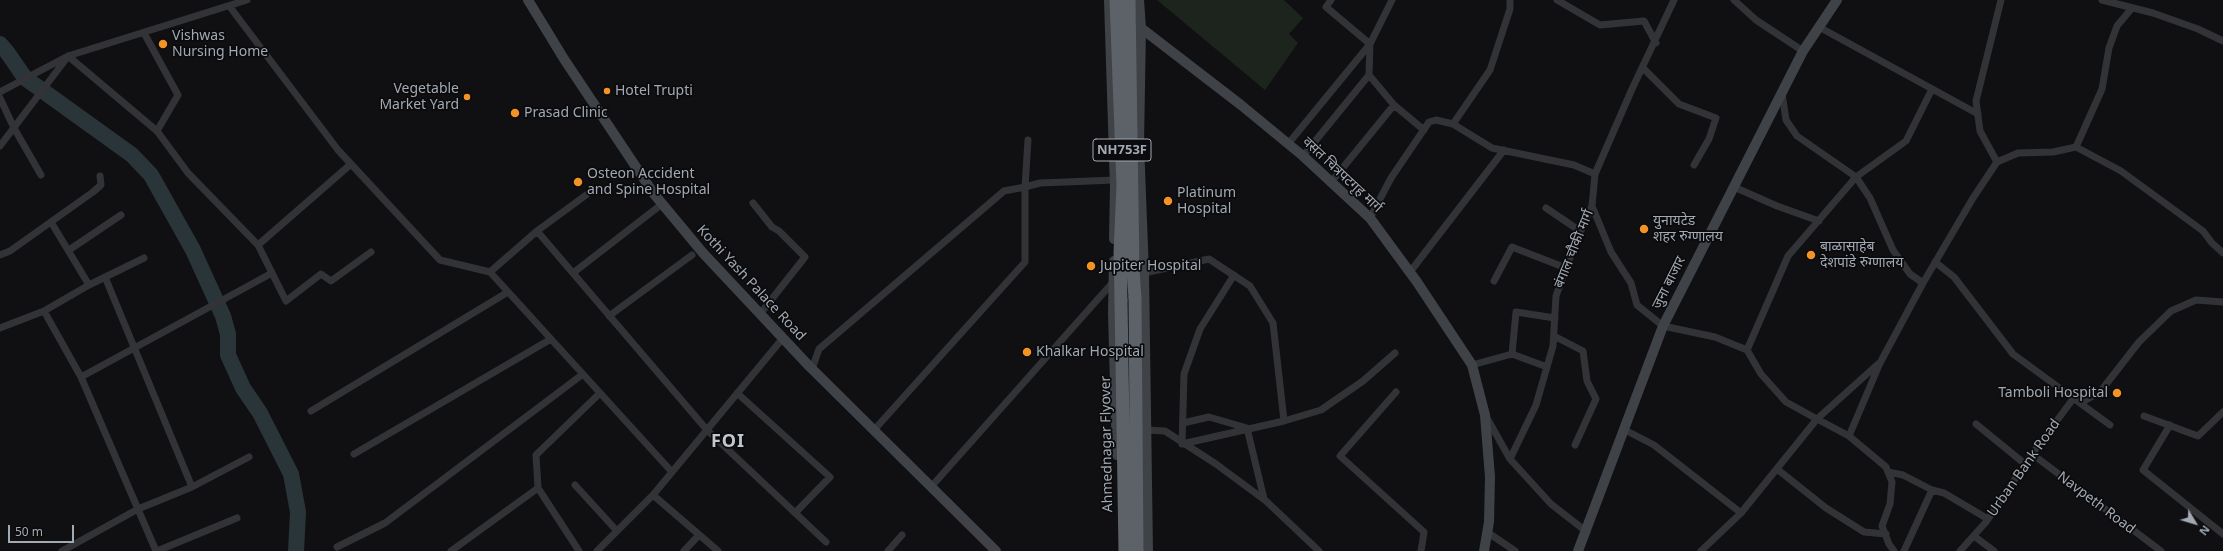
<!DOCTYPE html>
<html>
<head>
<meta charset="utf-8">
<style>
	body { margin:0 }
	#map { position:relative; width:2223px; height:551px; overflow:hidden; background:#101012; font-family:"Noto Sans",sans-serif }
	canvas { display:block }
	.north { position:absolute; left:2175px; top:503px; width:40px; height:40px; -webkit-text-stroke:3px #0b0b0d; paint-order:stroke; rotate:128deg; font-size:11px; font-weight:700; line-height:16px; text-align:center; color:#a1a9b3 }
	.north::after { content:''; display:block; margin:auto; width:14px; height:18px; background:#a1a9b3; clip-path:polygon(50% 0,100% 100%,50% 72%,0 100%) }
	.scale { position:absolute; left:8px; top:525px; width:66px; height:18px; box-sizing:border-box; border:2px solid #a1a9b3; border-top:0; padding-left:5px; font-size:12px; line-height:14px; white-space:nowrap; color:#a1a9b3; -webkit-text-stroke:3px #0b0b0d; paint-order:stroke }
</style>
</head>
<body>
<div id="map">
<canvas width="2223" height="551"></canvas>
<div class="north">N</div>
<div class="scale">50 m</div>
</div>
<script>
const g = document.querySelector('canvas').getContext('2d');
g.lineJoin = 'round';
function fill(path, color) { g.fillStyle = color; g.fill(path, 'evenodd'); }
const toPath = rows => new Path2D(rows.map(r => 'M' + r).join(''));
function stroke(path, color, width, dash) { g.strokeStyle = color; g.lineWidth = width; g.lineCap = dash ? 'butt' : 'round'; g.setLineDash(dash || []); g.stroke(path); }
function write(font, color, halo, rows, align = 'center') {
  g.font = font + ' "Noto Sans","Noto Sans Devanagari",sans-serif'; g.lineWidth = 3.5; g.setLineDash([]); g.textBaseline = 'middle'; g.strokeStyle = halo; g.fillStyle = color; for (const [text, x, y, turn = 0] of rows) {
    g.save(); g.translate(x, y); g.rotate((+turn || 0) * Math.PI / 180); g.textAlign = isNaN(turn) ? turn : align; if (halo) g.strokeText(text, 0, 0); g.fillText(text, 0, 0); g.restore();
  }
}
fill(toPath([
	[1157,0,1284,0,1303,18,1289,34,1298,43,1265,90]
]), '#1d241d');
stroke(toPath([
	[0,44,7,52,25,78,132,155,151,175,193,250,223,316,228,334,228,355,243,388,260,413,291,474,298,512,296,551]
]), '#2a353a', 16);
stroke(toPath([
	[1392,0,1370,44,1369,75,1394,105,1424,130],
	[1557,0,1600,25,1644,21,1656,43],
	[1734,0,1756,20,1803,51],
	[2102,0,2153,13,2198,29,2223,41],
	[230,7,338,150,440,260,490,272,672,472],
	[1819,27,1978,114],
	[144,33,178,95,157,131,188,173,258,245,351,164],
	[68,56,157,131],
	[1643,68,1679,104,1716,118,1709,139,1694,165],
	[0,92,68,56,247,0],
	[1782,93,1786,120,1797,136,1856,177,1870,198,1893,250,1910,274,1923,283],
	[0,98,14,128,41,175],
	[1453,124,1490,70,1510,9,1510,0],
	[1028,140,1025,187,1040,183,1115,180],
	[1288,144,1370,44,1326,7,1331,0],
	[0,146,66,59],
	[2076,147,2121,171,2203,231,2212,243,2223,253],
	[1303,156,1369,75],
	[1997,162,1980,131,1976,101,2001,0],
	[1332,181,1394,105],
	[1734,187,1777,206,1819,221],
	[753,203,772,227,779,231,805,257,760,314],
	[1592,206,1611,252,1631,283,1637,305,1663,326,1715,337,1747,350],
	[1546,208,1580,231],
	[1370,218,1391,178,1429,122,1436,120,1453,124,1492,148,1574,165,1595,174],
	[51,222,89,285],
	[537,231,707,430,826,542],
	[258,245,286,301,321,274,331,281,371,252],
	[69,250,121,215],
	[0,255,10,251,93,192,101,185,100,176],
	[1935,262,1954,277,2013,354,2110,425],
	[490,272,537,231,586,195],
	[1410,272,1504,150],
	[573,273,662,204],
	[1144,273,1209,259,1250,286,1273,323,1284,421],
	[1234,275,1200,329,1184,374,1182,444,1284,421,1321,410,1363,381,1395,353],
	[105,277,192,487],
	[1494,281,1512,247,1566,268],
	[44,311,81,377,156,551],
	[609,316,692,255],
	[0,328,44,311,89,285,144,258],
	[1554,336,1583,351,1587,381,1596,399,1575,445],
	[1512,354,1516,312,1555,318],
	[1878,364,1817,419,1786,402,1761,374,1747,350,1788,256,1856,177,1906,141,1932,89],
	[1472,365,1512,354,1547,367],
	[812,369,819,349,1004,191,1025,187,1025,262,874,430],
	[81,377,272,273],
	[1396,392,1340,456,1424,532,1421,551],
	[737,393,830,477,795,513],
	[311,411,508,292],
	[2144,416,2198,436,2223,412],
	[1487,418,1510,459,1551,504,1587,532],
	[1183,423,1209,417,1247,428,1264,499],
	[1976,424,2025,464],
	[2170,425,2143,470,2223,534],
	[1623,429,1654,445,1741,513],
	[1146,430,1165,431,1216,464,1266,501,1319,551],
	[1849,436,1880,363,1923,283,1973,198,1997,162,2018,153,2053,152,2076,147,2102,89,2109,48,2117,26,2132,8],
	[354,454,551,339],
	[2032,454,2161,551],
	[1510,459,1536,405,1553,346,1556,296,1574,246,1592,206,1595,174,1632,89,1674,0],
	[1777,469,1826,508,1864,532,1886,534],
	[1888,472,1903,475,1932,490,1944,493,1988,519],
	[575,485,617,531],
	[931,487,1114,281],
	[653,495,718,551],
	[1487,532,1515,551],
	[1974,536,1994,551],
	[337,547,385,523,583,374],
	[62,551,138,509,192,487,249,457],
	[157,551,237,518],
	[451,551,538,488],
	[579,551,538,488,536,455,600,393],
	[597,551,653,495,783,338],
	[684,551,699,535],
	[888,551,902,535],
	[1701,551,1741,513,1817,419,1849,436,1886,467,1892,482,1890,504,1882,526,1889,544,1894,551],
	[1904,551,1932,490],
	[1960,551,1986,522,2032,454,2073,399,2084,401,2100,392,2139,342,2171,311,2196,300,2223,302]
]), '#313337', 7);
stroke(toPath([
	[528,0,564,59,654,194,703,253,809,366,996,551],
	[1109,0,1115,187,1114,239],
	[1139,0,1141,28,1139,144,1144,273,1148,551],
	[1110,28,1141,28,1241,105,1303,156,1370,218,1417,282,1472,365,1485,415,1490,477,1489,522,1484,551],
	[1114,261,1113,313,1117,455],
	[1578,551,1663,326,1803,51,1837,0]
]), '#3f4247', 10);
stroke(toPath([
	[1135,298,1137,551],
	[1121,300,1125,551]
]), '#5d6168', 13);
stroke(toPath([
	[1116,0,1123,186,1120,252,1121,300],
	[1129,0,1133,270,1135,298]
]), '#5d6168', 13);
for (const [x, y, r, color] of [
	[163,44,5,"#f39326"],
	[607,91,4,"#f39326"],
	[467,97,4,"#f39326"],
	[515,113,5,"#f39326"],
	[578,182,5,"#f39326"],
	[1168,201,5,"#f39326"],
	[1644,229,5,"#f39326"],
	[1811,255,5,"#f39326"],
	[1091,266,5,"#f39326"],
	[1027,352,5,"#f39326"],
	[2117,393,5,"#f39326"]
]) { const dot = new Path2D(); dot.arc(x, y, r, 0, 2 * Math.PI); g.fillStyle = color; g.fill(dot); stroke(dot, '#0b0b0d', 1.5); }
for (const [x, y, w] of [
	[1122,150,58]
]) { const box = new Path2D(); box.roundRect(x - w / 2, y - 11, w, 22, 3); g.fillStyle = '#0b0b0d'; g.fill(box); stroke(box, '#a1a9b3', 1); }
write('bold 13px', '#a1a9b3', null, [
	["NH753F",1122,150]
]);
write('14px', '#a1a9b3', '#0b0b0d', [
	["Vishwas",172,36],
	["Nursing Home",172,52],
	["Vegetable",459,89,"right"],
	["Market Yard",459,105,"right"],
	["Hotel Trupti",615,91],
	["Prasad Clinic",524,113],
	["Osteon Accident",587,174],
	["and Spine Hospital",587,190],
	["Platinum",1177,193],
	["Hospital",1177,209],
	["युनायटेड",1653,221],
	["शहर रुग्णालय",1653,237],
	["बाळासाहेब",1820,247],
	["देशपांडे रुग्णालय",1820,263],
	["Jupiter Hospital",1100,266],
	["Khalkar Hospital",1036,352],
	["Tamboli Hospital",2108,393,"right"]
], 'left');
write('14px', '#a1a9b3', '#0b0b0d', [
	["वसंत चित्रपटगृह मार्ग",1342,175,43],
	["बंगाल चौकी मार्ग",1574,249,-68],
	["Kothi Yash Palace Road",751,283,47],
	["जुना बाजार",1669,283,-63],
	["Ahmednagar Flyover",1107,444,-91],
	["Urban Bank Road",2024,468,-55],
	["Navpeth Road",2096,503,37]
]);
g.letterSpacing = '1px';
write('bold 18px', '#c2c7cf', '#0b0b0d', [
	["FOI",728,442]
]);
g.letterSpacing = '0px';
</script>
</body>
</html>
